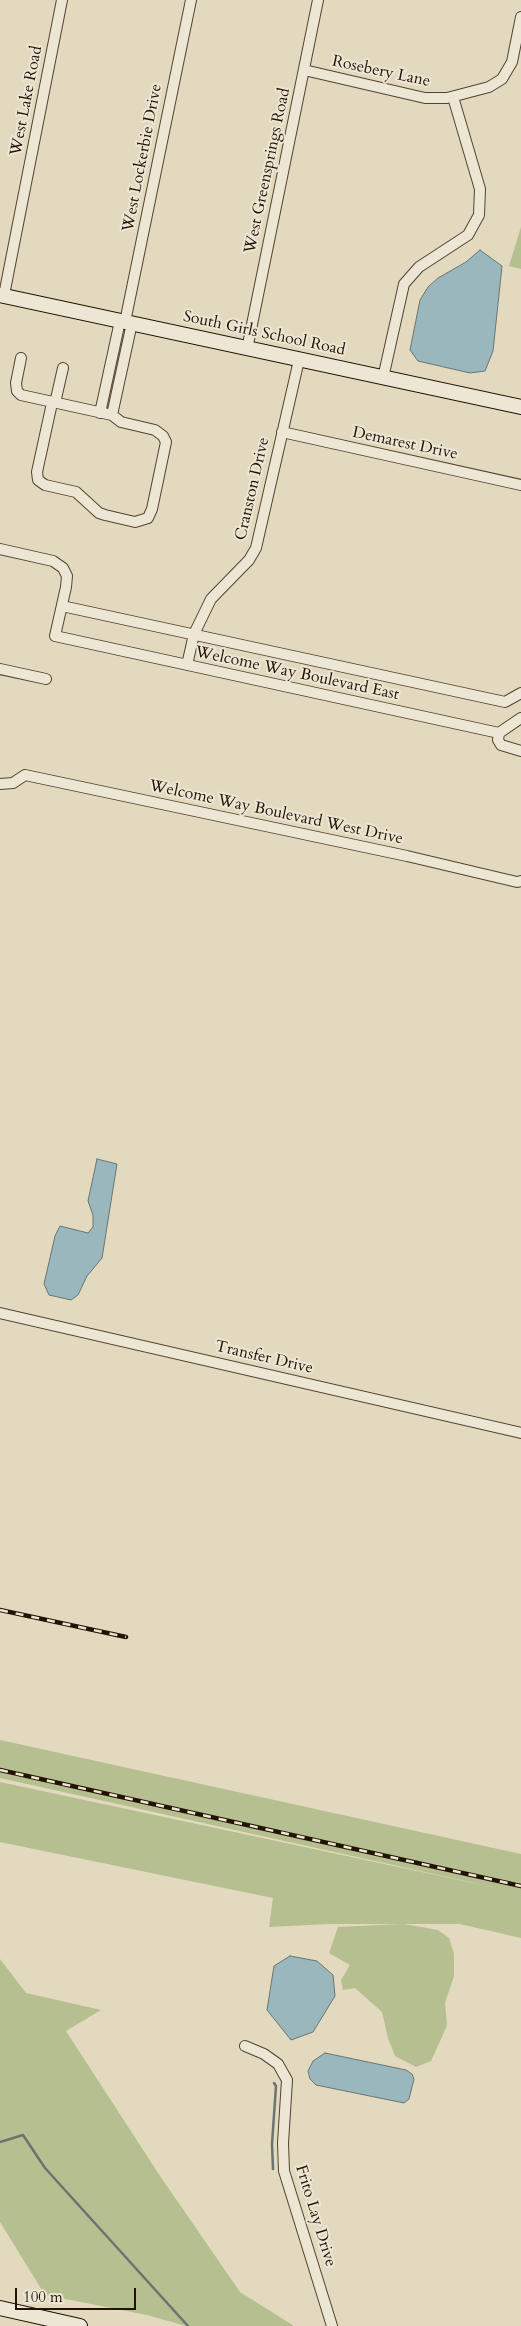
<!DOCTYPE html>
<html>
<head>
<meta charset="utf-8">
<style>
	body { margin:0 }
	#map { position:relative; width:521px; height:2326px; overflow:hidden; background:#e2d9bf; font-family:Cardo,serif }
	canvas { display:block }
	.scale { position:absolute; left:15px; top:2288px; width:121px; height:22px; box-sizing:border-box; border:2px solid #231200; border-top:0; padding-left:6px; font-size:15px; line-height:18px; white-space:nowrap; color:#231200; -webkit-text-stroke:4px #ece6d5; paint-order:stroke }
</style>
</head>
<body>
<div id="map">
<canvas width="521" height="2326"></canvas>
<div class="scale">100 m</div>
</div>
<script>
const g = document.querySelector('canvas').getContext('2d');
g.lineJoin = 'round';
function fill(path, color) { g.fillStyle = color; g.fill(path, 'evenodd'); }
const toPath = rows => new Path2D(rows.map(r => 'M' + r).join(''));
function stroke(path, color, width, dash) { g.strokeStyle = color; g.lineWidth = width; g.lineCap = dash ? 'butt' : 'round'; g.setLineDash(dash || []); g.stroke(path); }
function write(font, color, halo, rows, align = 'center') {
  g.font = font + ' Cardo,serif'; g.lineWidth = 4; g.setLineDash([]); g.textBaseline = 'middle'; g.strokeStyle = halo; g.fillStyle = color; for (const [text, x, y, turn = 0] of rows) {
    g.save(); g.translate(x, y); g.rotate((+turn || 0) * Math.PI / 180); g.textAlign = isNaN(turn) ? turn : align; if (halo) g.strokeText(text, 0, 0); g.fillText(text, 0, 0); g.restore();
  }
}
fill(toPath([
	[521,227,521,269,509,266],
	[0,1740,521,1854,521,1938,460,1924,404,1924,438,1930,449,1938,454,1954,454,1976,445,2003,447,2026,431,2061,416,2067,395,2056,388,2038,382,2012,355,1988,343,1990,341,1980,350,1965,329,1953,338,1927,402,1924,328,1924,269,1927,273,1898,0,1842,0,1782,506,1890,0,1778],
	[0,1959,26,1993,101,2010,66,2031,158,2173,240,2292,294,2326,186,2326,147,2315,45,2295,0,2222]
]), '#b5bf90');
const water = toPath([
	[480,250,502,266,493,351,485,371,470,373,418,361,410,350,420,300,428,287,438,278,466,262,480,250],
	[97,1159,117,1164,102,1258,87,1276,78,1295,71,1300,49,1295,44,1284,55,1236,60,1226,88,1233,93,1227,93,1215,88,1201,97,1159],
	[290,1956,317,1961,333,1975,335,1996,313,2032,291,2040,267,2010,274,1966,290,1956],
	[325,2053,406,2070,412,2074,414,2079,409,2099,404,2103,316,2085,310,2079,308,2071,313,2061,325,2053]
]);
fill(water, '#9ab7bd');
stroke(water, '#6a7571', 1);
stroke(toPath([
	[0,2142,23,2135,45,2168,188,2326],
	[273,2169,272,2144,276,2086,274,2083]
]), '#6a7571', 2.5);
const street = toPath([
	[304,70,425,98,447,98,489,87,502,79,512,62,521,17],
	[4,295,62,0],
	[125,322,191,0],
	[247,349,318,0],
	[21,358,16,383,17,391,21,395,112,415,121,422,155,430,163,436,166,442,152,509,148,518,135,522,105,515,99,513,76,492,45,485,38,480,37,472,52,403],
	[383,378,404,284,419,267,468,235,479,215,480,189,453,97],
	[55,403,63,368],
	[100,413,120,321],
	[112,415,132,323],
	[282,432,521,485],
	[0,549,53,561,63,568,67,576,66,587,55,636,499,733],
	[62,606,505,702,521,693],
	[187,665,194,634,211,599,249,560,256,548,299,360],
	[0,669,46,679],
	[499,733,498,740,501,745,521,751],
	[499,733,521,718],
	[0,784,13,783,25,775,407,856,517,882,521,881],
	[0,1313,521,1433],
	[245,2046,264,2054,278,2064,287,2080,283,2143,284,2171,332,2326]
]);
const secondary = toPath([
	[0,295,521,407],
	[0,2308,80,2326]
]);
stroke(street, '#534430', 12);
stroke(secondary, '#231200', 16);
stroke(street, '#ece6d5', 10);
stroke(secondary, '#ece6d5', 14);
const rail = toPath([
	[0,1610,126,1637],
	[0,1770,521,1886]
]);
stroke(rail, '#231200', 4.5);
stroke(rail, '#ece6d5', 2.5, [8]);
write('16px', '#231200', '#ece6d5', [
	["Rosebery Lane",381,72,12],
	["West Lake Road",27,101,-79],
	["West Lockerbie Drive",143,158,-79],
	["West Greensprings Road",268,171,-78],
	["South Girls School Road",264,334,12],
	["Demarest Drive",405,444,12],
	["Cranston Drive",253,489,-77],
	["Welcome Way Boulevard East",297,674,12],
	["Welcome Way Boulevard West Drive",276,813,12],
	["Transfer Drive",264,1358,13],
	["Frito Lay Drive",315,2216,73]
]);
</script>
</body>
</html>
